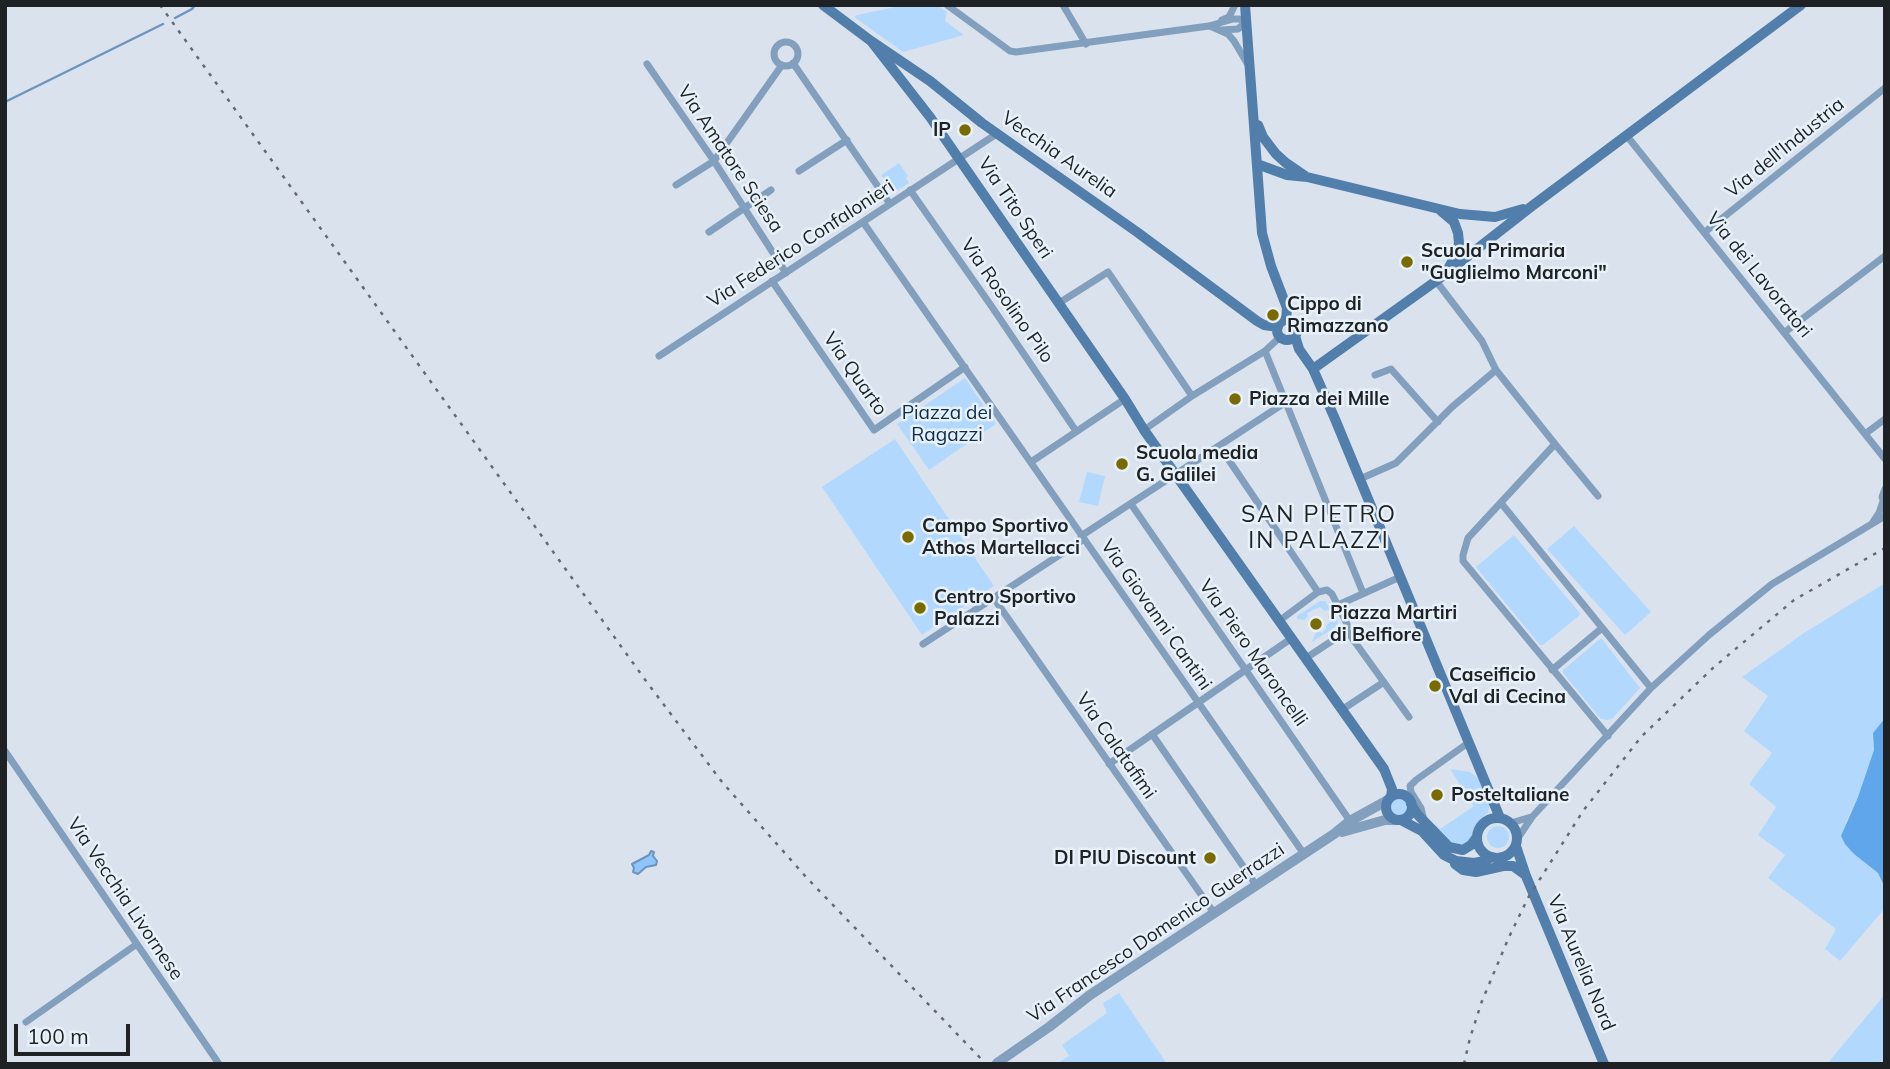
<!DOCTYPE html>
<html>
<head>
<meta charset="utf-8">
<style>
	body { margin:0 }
	#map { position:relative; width:1890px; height:1069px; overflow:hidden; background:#dae3ed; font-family:Mulish,sans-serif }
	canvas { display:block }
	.frame { position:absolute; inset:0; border:7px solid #1e2225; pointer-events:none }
	.scale { position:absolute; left:14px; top:1024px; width:116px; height:32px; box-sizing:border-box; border:4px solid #1e2225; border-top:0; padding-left:9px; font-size:21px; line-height:24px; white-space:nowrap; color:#1e2225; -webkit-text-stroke:5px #e7f1fa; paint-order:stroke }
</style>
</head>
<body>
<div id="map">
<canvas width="1890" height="1069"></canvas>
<div class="frame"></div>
<div class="scale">100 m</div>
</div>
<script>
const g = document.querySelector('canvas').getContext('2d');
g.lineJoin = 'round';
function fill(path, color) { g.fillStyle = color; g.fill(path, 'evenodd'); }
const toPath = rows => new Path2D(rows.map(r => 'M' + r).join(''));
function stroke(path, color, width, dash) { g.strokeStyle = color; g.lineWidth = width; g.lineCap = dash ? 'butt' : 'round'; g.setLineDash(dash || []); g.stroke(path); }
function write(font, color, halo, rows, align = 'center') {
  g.font = font + ' Mulish,sans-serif'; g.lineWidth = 5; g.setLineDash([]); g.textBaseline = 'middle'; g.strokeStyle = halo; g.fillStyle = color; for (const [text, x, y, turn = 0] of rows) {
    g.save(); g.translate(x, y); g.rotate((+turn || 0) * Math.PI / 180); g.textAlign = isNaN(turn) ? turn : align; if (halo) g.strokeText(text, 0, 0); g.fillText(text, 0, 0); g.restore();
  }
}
fill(toPath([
	[905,5,937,5,947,12,945,21,964,35,903,52,854,17,857,15],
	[899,163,908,176,906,178,909,183,898,190,892,190,881,175],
	[965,378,996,424,929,470,897,424],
	[895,439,994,586,922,635,822,487],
	[1087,472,1105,476,1098,506,1079,502],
	[1574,526,1651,612,1625,635,1547,549],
	[1514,535,1580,613,1580,615,1543,645,1540,645,1476,567],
	[1885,583,1885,718,1873,733,1874,750,1858,797,1846,822,1854,854,1878,873,1885,888,1885,908,1840,961,1825,949,1836,929,1768,878,1785,855,1758,835,1776,807,1749,784,1772,753,1744,731,1768,696,1742,677,1804,633],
	[1320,601,1325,601,1330,608,1329,610,1325,611,1320,607,1307,613,1308,616,1304,620,1297,619,1297,616],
	[1332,611,1338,621,1337,626,1312,642,1315,634,1319,631,1322,633,1326,629,1326,626,1330,622,1328,616],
	[1600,639,1602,639,1640,688,1612,719,1608,720,1601,719,1563,673,1563,670],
	[1450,769,1470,772,1478,778,1482,783,1490,804,1488,812,1479,821,1471,838,1466,844,1453,846,1434,826,1436,825,1440,829,1474,806],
	'1390 807a9 9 0 1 1 18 0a9 9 0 1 1-18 0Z',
	'1487 837a11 11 0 1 1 22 0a11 11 0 1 1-22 0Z',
	[1119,993,1167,1064,1056,1064,1069,1056,1062,1045,1107,1013,1103,1003],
	[1885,994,1885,1064,1827,1064]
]), '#b3d8fe');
fill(toPath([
	[1885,718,1885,888,1878,873,1854,854,1845,844,1841,836,1858,797,1874,750,1873,733]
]), '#5fa6ea');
const water = toPath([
	[651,851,654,852,653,856,657,861,656,865,646,867,638,874,633,872,634,868,632,864,649,855,651,851]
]);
fill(water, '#8ec5fe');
stroke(water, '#6c94bd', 2);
stroke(toPath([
	[175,18,192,9,195,5],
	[5,102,163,24]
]), '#6c94bd', 2.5);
stroke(toPath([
	[947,5,1010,51,1016,52,1209,26,1233,19,1239,19,1246,22],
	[1063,5,1086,44],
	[1222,20,1229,17,1235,5],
	[1210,26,1228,34,1234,41,1247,63],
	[1222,30,1238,29,1246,22],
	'774 54a12 12 0 1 1 24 0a12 12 0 1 1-24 0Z',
	[793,63,890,204],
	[647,64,714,161,786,273],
	[1627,136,1885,459],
	[799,171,847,140],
	[676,185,714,161,782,65],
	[910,190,992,307,1076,431],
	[863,222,1304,854],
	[709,232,771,190],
	[1705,232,1885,88],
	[772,281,874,430,965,367],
	[1436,281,1482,341,1496,370,1555,444,1468,538,1463,555,1463,561,1608,736],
	[1059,303,1108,272,1192,396],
	[1785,332,1885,256],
	[1265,351,1363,593],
	[659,356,998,133],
	[1375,375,1391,369,1438,422],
	[1144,430,1192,396,1265,351,1280,337],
	[1865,434,1885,419],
	[1555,444,1598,496],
	[1220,447,1318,592],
	[1031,462,1125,399],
	[1360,479,1396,463,1452,407,1496,370],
	[1501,503,1651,688],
	[1131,504,1350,821],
	[1885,505,1882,497,1885,489],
	[1873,522,1879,513,1883,501],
	[1081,536,1286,402],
	[993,597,1214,913],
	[1338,605,1400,577],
	[1279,621,1318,592,1327,590,1332,594,1347,624,1347,631,1306,658],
	[1347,631,1409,717],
	[923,644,1084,539],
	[1552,670,1602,628],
	[1343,709,1384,682],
	[1152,734,1256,885],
	[5,751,219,1064],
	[1109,764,1292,638],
	[1424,820,1421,808,1411,792,1410,786,1416,780,1468,743],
	[1511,823,1531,817],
	[1518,838,1532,817,1651,688,1709,635,1772,584,1885,516],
	[26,1022,137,944]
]), '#829fbd', 7);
stroke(toPath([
	[1342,832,1385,820,1396,820],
	[997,1063,1049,1027,1090,995,1334,834,1350,821,1388,800]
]), '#829fbd', 10);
stroke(toPath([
	[823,5,871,41,930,81,982,123,1137,232,1257,321,1264,325,1278,327],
	[1245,5,1262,233,1271,266,1287,308,1286,320],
	[871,41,930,117,1125,399,1144,430,1384,769,1392,789,1391,797],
	[1258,125,1263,137,1276,154,1286,163,1305,176],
	[1257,164,1287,175,1307,177,1460,214,1495,217,1523,209],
	[1441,211,1454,222,1458,233,1459,243,1456,254,1448,269],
	'1277 330a10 10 0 1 1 20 0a10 10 0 1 1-20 0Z',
	[1295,336,1299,349,1313,369,1335,419,1500,818],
	[1313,369,1436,281,1532,206,1801,5],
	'1386 807a13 13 0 1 1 26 0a13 13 0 1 1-26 0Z',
	[1411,804,1417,814,1449,847,1463,850,1471,845,1477,837],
	'1477 838a20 20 0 1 1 40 0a20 20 0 1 1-40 0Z',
	[1401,820,1422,831,1444,855,1456,861,1474,863,1485,861,1491,857],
	[1516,846,1526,876,1604,1064],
	[1455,864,1463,870,1476,872,1503,866,1513,866,1524,874]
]), '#517eaa', 10);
stroke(toPath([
	[160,5,646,681,722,782,806,877,986,1064],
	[1464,1064,1470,1038,1482,1001,1509,937,1528,898,1583,811,1641,737,1714,667,1794,600,1885,548]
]), '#666b71', 2.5, [3.5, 7]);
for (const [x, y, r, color] of [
	[965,130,7,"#796a01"],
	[1407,262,7,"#796a01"],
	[1273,315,7,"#796a01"],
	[1235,399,7,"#796a01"],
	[1122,464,7,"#796a01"],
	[908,537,7,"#796a01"],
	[920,608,7,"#796a01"],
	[1316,624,7,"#796a01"],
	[1435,686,7,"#796a01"],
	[1437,795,7,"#796a01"],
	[1210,858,7,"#796a01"]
]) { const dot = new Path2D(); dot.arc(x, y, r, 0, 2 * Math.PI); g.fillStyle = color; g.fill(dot); stroke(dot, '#e7f1fa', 2.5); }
write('bold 19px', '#1e2225', '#e7f1fa', [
	["IP",951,130,"right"],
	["Scuola Primaria",1421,251],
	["\"Guglielmo Marconi\"",1421,273],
	["Cippo di",1287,304],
	["Rimazzano",1287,326],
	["Piazza dei Mille",1249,399],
	["Scuola media",1136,453],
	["G. Galilei",1136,475],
	["Campo Sportivo",922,526],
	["Athos Martellacci",922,548],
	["Centro Sportivo",934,597],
	["Palazzi",934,619],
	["Piazza Martiri",1330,613],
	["di Belfiore",1330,635],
	["Caseificio",1449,675],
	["Val di Cecina",1449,697],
	["PosteItaliane",1451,795],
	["DI PIU Discount",1196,858,"right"]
], 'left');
write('19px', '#1e2225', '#e7f1fa', [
	["Via dell'Industria",1785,148,-39],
	["Vecchia Aurelia",1059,155,35],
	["Via Amatore Sciesa",730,159,56],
	["Via Tito Speri",1015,208,56],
	["Via Federico Confalonieri",801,244,-33],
	["Via dei Lavoratori",1759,275,51],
	["Via Rosolino Pilo",1007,301,55],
	["Via Quarto",855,374,55],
	["Via Giovanni Cantini",1156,615,55],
	["Via Piero Maroncelli",1253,653,55],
	["Via Calatafimi",1116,746,55],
	["Via Vecchia Livornese",125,899,56],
	["Via Francesco Domenico Guerrazzi",1156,933,-34],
	["Via Aurelia Nord",1581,963,67]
]);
write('19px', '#0e2c47', '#e7f1fa', [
	["Piazza dei",947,413],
	["Ragazzi",947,435]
]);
g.letterSpacing = '2px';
write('23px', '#1e2225', '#e7f1fa', [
	["SAN PIETRO",1319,515],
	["IN PALAZZI",1319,541]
]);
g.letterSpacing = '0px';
</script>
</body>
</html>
